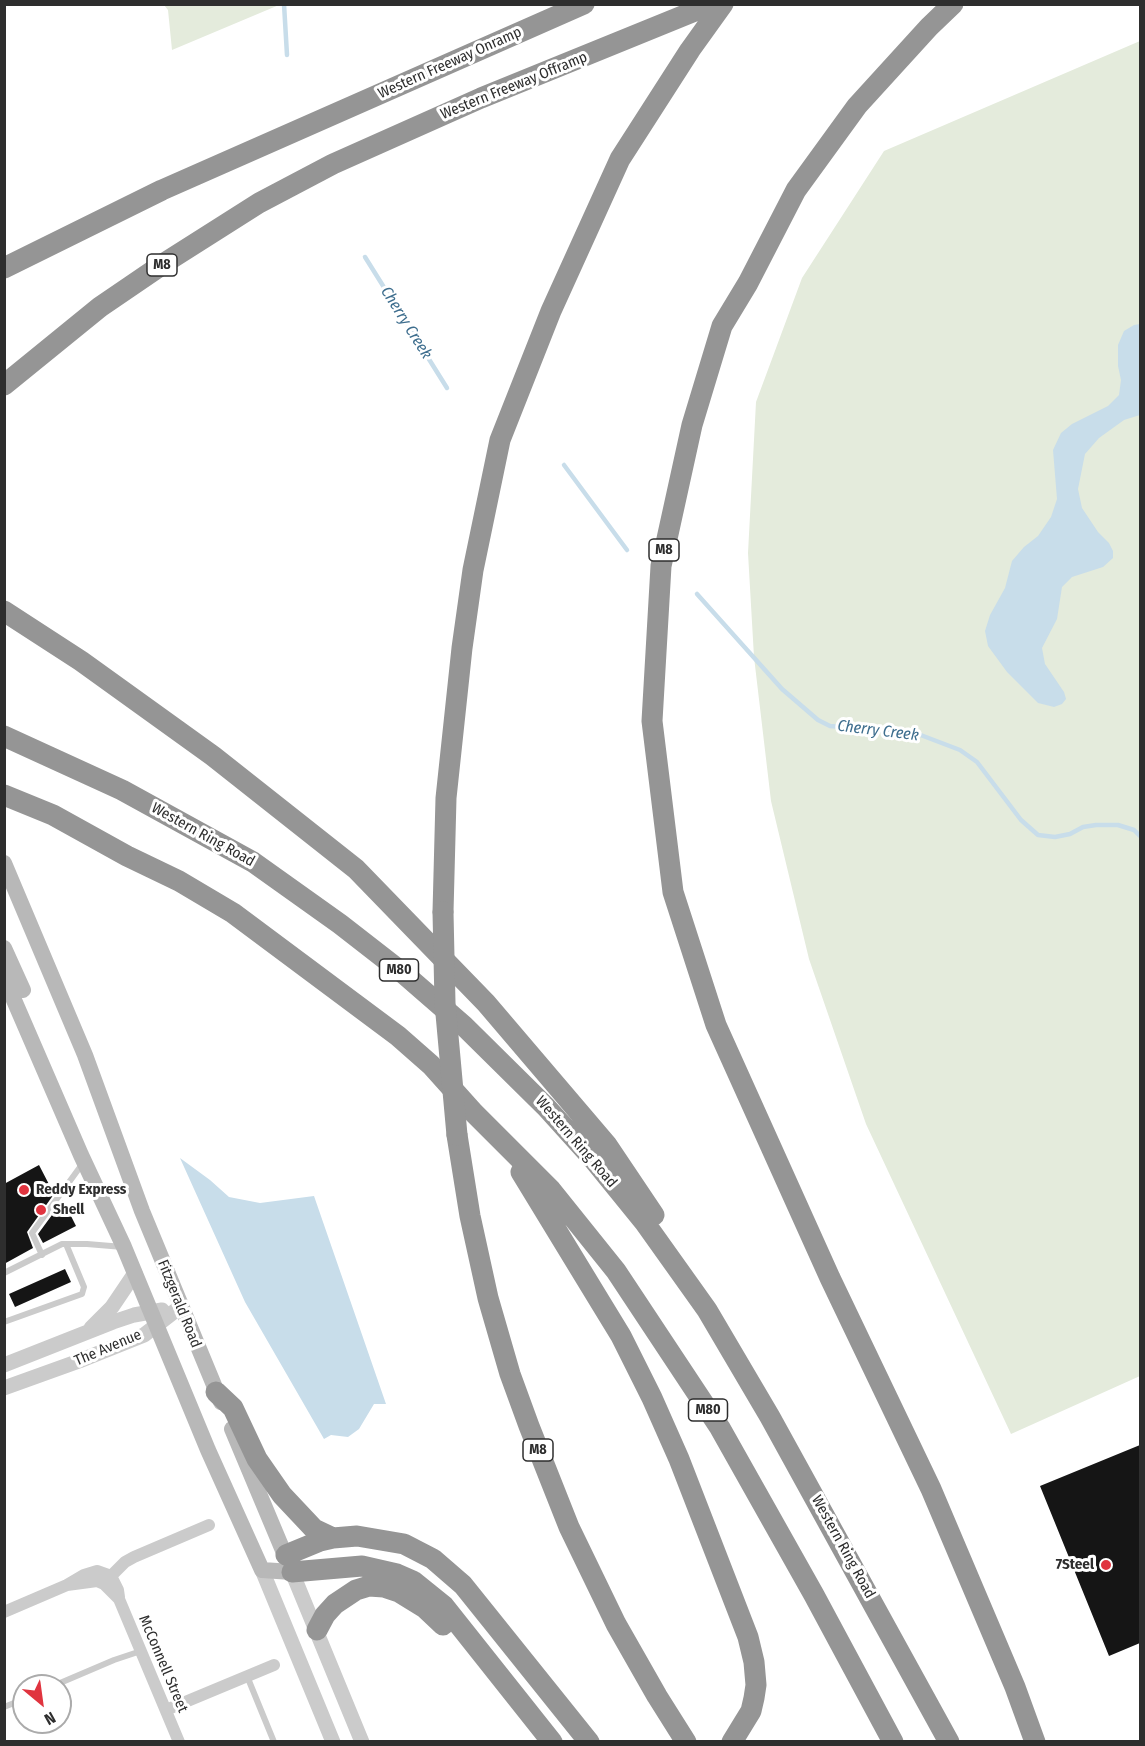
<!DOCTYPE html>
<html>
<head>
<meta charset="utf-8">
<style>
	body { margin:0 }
	#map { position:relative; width:1145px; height:1746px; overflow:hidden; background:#fff; font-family:"Fira Sans Condensed",sans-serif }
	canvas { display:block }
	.frame { position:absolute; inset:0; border:6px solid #2e2e2e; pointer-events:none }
	.north { position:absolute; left:12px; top:1674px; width:60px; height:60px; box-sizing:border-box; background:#fff; border:2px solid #ababab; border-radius:50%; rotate:151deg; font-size:16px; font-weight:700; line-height:24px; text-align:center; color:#2e2e2e }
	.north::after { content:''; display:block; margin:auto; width:21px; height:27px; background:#e0343f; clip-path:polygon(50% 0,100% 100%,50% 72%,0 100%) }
</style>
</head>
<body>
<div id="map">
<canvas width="1145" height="1746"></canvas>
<div class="frame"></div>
<div class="north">N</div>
</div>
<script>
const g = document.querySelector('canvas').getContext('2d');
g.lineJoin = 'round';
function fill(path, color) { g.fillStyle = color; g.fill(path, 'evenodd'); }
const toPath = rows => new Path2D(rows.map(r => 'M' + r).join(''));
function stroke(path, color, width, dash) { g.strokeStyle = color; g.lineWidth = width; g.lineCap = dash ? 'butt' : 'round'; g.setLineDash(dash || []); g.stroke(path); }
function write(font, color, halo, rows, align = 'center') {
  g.font = font + ' "Fira Sans Condensed",sans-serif'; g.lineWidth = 6; g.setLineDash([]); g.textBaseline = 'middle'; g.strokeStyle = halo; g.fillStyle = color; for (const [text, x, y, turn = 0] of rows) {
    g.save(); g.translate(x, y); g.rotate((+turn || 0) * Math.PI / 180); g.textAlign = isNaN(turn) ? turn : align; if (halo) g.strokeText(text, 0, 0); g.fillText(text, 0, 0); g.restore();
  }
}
fill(toPath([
	[164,5,279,5,172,50,168,10],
	[1140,41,1140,1376,1011,1434,866,1124,809,959,771,801,754,657,748,553,756,402,802,278,884,151]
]), '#e4ebdc');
fill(toPath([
	[1140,324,1140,415,1124,420,1099,438,1085,454,1078,489,1082,508,1098,532,1109,543,1113,551,1113,558,1103,567,1072,577,1062,587,1057,619,1042,648,1045,664,1064,692,1066,699,1062,704,1054,707,1038,703,1007,672,988,646,985,631,990,615,1005,588,1012,561,1024,547,1038,536,1051,517,1057,499,1053,450,1061,433,1072,424,1108,406,1119,395,1121,380,1118,366,1118,345,1124,331,1134,325],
	[180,1158,210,1180,229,1197,260,1203,314,1196,386,1404,374,1404,359,1429,348,1437,331,1435,324,1439,245,1302]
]), '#c8ddea');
stroke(toPath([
	[284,4,287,55],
	[365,257,447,388],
	[564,465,627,550],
	[697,594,782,689,818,720,830,726,918,734,960,750,977,762,1021,820,1038,835,1055,837,1070,834,1083,827,1096,825,1118,825,1134,830,1140,836]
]), '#c8ddea', 4.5);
fill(toPath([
	[39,1165,54,1194,27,1232,33,1248,4,1264,4,1184],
	[63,1200,76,1226,43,1243,38,1234],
	[65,1269,71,1282,15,1307,9,1294],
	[1140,1445,1140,1643,1109,1656,1040,1486]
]), '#151515');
stroke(toPath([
	[42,1255,32,1233,83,1163],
	[4,1273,62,1244,87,1244,123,1247],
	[4,1322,82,1294,84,1287,66,1244],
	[247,1676,274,1742],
	[53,1686,114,1660,141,1651],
	[4,1707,24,1699]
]), '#cbcbcb', 6);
stroke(toPath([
	[106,1581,125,1562,134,1557,209,1525],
	[67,1585,97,1581,104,1584,119,1599,179,1742],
	[4,1612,67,1585,84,1575,97,1571,111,1576,118,1590,119,1597],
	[166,1710,274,1665]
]), '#cbcbcb', 12);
stroke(toPath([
	[91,1328,112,1307,135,1273],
	[4,1365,113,1322,134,1315,162,1310],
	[4,1388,79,1361,144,1335,180,1307],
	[262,1570,333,1742],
	[292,1572,362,1742]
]), '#cbcbcb', 15);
stroke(toPath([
	[4,863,85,1055,142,1211,221,1402],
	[4,948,23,990],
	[4,977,81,1155,124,1247,208,1450,262,1570],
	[232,1429,292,1572,262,1570]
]), '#b8b8b8', 16);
stroke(toPath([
	[953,4,929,27,857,106,796,190,748,283,722,326,692,425,661,566,652,721,673,892,716,1025,830,1278,931,1489,1015,1687,1035,1742],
	[4,268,162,190,584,4],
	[4,385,100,307,166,262,259,203,333,164,481,98,712,4],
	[4,611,81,661,213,756,356,869,486,1003,607,1145,654,1215],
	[4,736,122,790,253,862,340,924,403,973,464,1026,546,1107,593,1159,645,1223,707,1310,770,1417,949,1742],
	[4,795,53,815,127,856,179,881,233,913,398,1036,431,1065,474,1113,551,1190,616,1271,720,1428,814,1595,893,1742],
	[443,912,446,798,462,648,473,570,500,440,551,311,620,159,690,50,723,4],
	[457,1135,470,1216,488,1298,510,1374,529,1426,569,1527,616,1624,657,1696,686,1742],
	[521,1172,599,1300,621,1336,652,1398,679,1459,748,1637,754,1662,756,1685,754,1698,751,1711,732,1742],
	[216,1392,233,1408,257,1459,282,1495,314,1529,333,1538],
	[286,1555,320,1541,333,1538,357,1536,404,1544,433,1559,463,1585,589,1742],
	[292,1572,362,1566,397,1574,413,1581,444,1606,552,1742],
	[317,1630,325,1615,335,1604,356,1590,369,1586,384,1587,399,1592,425,1608,443,1625]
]), '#959595', 21);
stroke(toPath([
	[443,912,445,1003,457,1135]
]), '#959595', 21);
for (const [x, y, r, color] of [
	[24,1190,6,"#e0343f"],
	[41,1210,6,"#e0343f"],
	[1106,1565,6,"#e0343f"]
]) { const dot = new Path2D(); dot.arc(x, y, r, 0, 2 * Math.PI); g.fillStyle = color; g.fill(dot); stroke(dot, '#fff', 2); }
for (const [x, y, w] of [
	[162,265,30],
	[664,550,30],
	[399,970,39],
	[708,1410,39],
	[538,1450,30]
]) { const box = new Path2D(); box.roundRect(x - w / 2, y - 11, w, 22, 4.5); g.fillStyle = '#fff'; g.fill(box); stroke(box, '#2e2e2e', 1.5); }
write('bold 14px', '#2e2e2e', null, [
	["M8",162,265],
	["M8",664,550],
	["M80",399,970],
	["M80",708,1410],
	["M8",538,1450]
]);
write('15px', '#2e2e2e', '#fff', [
	["Western Freeway Onramp",450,63,-24],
	["Western Freeway Offramp",514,86,-22],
	["Western Ring Road",203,835,29],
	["Western Ring Road",576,1142,49],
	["Fitzgerald Road",179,1304,68],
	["The Avenue",108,1348,-23],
	["Western Ring Road",843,1547,61],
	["McConnell Street",163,1664,67]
]);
write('bold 15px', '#2e2e2e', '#fff', [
	["Reddy Express",36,1190],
	["Shell",53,1210],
	["7Steel",1094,1565,"right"]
], 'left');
write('italic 16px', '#3e6e8e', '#fff', [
	["Cherry Creek",406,323,58],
	["Cherry Creek",878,731,7]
]);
</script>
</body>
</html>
